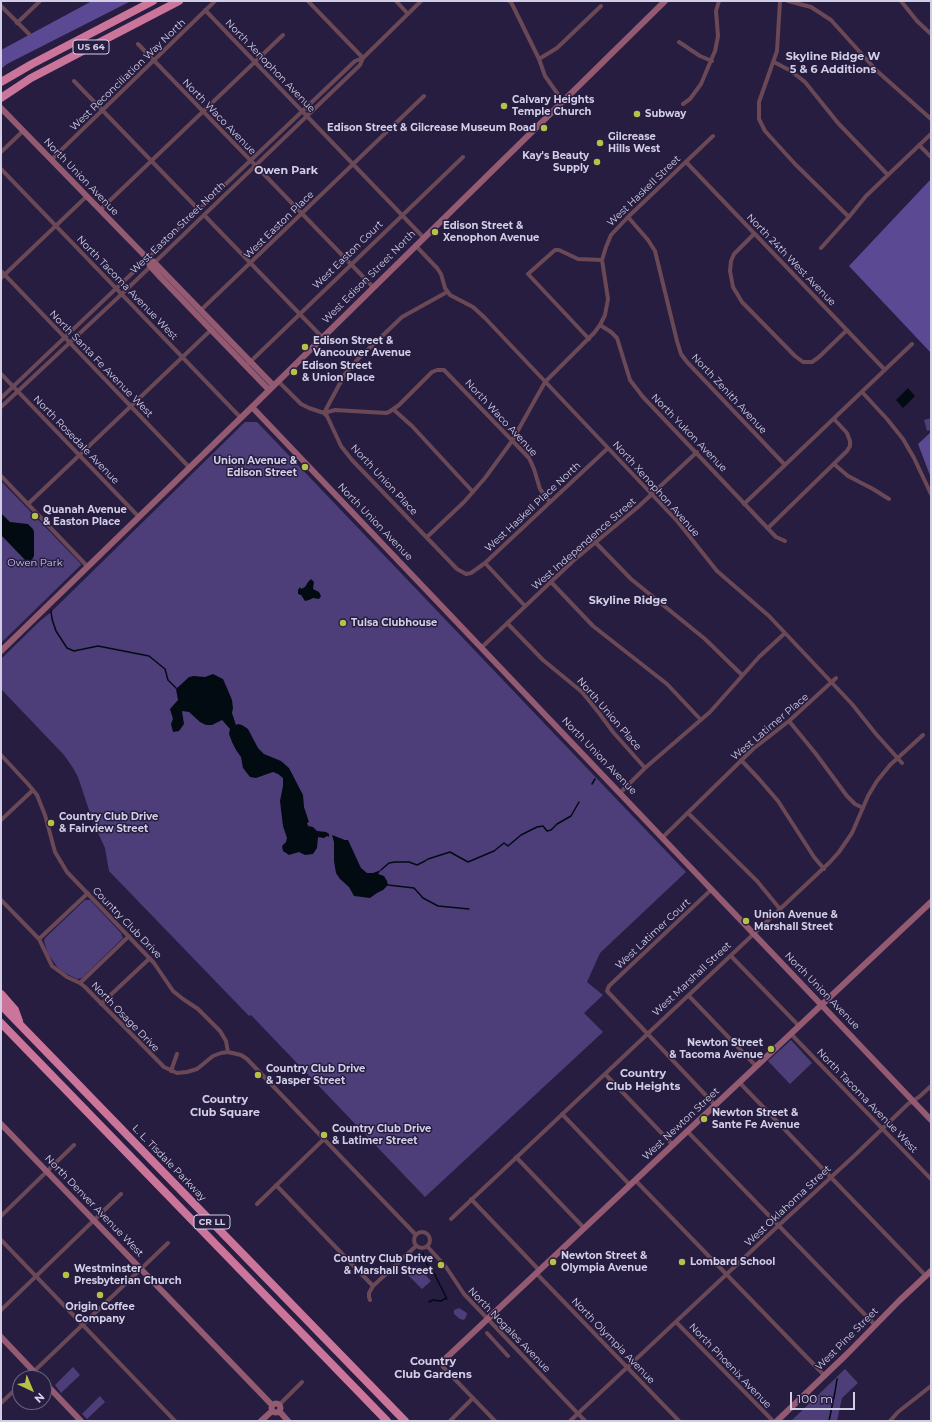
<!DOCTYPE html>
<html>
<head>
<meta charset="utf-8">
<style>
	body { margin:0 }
	#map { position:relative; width:932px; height:1422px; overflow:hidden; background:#261d40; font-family:Montserrat,sans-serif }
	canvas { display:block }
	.frame { position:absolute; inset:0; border:2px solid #d2cee5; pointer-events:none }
	.north { position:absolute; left:12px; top:1370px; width:40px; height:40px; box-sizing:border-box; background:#261d40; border:1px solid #6b6482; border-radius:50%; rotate:136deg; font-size:11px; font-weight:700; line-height:16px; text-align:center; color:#d2cee5 }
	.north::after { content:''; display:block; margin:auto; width:14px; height:18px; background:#b8c147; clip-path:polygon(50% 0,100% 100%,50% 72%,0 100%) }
	.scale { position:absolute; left:790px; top:1392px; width:65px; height:18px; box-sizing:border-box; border:2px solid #d2cee5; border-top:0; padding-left:5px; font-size:12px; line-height:14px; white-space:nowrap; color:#d2cee5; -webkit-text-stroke:3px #261d40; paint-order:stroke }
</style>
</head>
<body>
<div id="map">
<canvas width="932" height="1422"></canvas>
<div class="frame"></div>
<div class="north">N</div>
<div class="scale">100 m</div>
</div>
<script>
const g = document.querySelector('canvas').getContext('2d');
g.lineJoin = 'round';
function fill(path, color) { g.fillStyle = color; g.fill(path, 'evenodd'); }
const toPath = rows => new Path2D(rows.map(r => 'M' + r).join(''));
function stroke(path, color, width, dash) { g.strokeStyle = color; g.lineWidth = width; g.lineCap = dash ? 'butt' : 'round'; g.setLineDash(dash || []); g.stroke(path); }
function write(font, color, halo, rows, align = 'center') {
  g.font = font + ' Montserrat,sans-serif'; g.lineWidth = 3; g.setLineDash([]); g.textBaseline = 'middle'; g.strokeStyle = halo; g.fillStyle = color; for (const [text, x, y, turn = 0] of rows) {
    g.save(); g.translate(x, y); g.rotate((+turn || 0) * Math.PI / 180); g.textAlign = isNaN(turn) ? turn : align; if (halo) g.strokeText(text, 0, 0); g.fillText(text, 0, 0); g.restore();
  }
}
fill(toPath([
	[931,418,931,430,927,431,924,420],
	[245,422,257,422,686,872,600,953,587,982,603,995,584,1013,603,1032,425,1197,251,1015,249,1016,109,871,105,848,93,822,78,777,73,768,64,755,1,689,1,659,40,621,50,613],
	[1,481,80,563,81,565,1,643],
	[85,900,90,900,121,933,123,938,82,978,77,979,65,973,58,968,48,954,44,941,45,938],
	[791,1040,812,1063,790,1084,768,1061],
	[417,1266,431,1281,422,1289,408,1275],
	[459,1308,467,1313,466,1317,464,1320,460,1319,454,1314,454,1310],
	[73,1367,80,1375,61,1393,55,1385],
	[845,1369,858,1383,842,1398,837,1421,791,1421],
	[100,1396,105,1402,87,1419,82,1414]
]), '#4d3e7a');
fill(toPath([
	[92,1,131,1,7,64,1,69,1,50],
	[931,179,931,353,849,266],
	[931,432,931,478,918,444]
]), '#5c4994');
fill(toPath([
	[908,388,915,396,903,408,896,400],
	[1,513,10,522,28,524,33,529,34,532,34,556,30,563,28,563,1,535],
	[311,579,314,582,313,589,319,592,321,596,319,599,313,598,309,600,305,601,301,595,298,594,298,590,300,587,301,589,305,587,308,582],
	[213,674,223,679,227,688,232,700,233,708,232,713,236,725,238,724,242,725,248,729,258,748,264,754,281,761,289,768,303,795,304,807,309,822,307,823,308,826,313,827,317,831,326,832,329,834,329,837,327,836,324,838,318,837,317,848,313,854,305,855,299,852,289,855,283,851,282,846,286,842,287,838,283,826,280,801,283,786,283,778,278,774,273,772,256,778,250,777,243,768,241,757,236,750,232,742,229,734,230,729,223,721,222,720,212,725,206,725,200,722,189,712,182,711,184,724,179,731,173,732,171,724,173,719,170,709,178,700,176,689,189,677,194,676,205,677],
	[332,835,345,840,348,840,361,868,367,873,373,873,381,870,378,874,384,876,387,881,388,885,383,890,377,893,370,898,354,896,349,887,340,879,336,873,334,861,334,842]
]), '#020b12');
stroke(toPath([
	[51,611,52,619,56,631,67,648,74,651,98,646,149,656,165,669,168,680,176,688],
	[592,784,595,779],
	[381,870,389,863,395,862,409,862,417,865,425,861,428,859,450,852,468,862,494,851,504,843,508,846,521,835,537,827,543,826,547,831,551,830,557,824,571,816,579,802],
	[388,885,414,888,423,898,438,906,469,909],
	[423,1253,423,1259,434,1273,447,1299],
	[429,1302,433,1300,441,1301,446,1298],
	[829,1421,835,1392,837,1379]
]), '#020b12', 1.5);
stroke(toPath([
	[308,1,363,58],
	[396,1,408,14],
	[509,1,511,2,539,59,545,76,562,100],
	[780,1,777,51,759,102,759,119,765,131,795,164,849,217],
	[788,1,811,7,831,20,877,71,931,119],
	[901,1,917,21,931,34],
	[1,6,29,34],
	[205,10,423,237],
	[17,23,40,1],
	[679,42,700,56,712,61],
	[138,44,373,287],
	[539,59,557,48,601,6],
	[774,62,791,71,805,82,838,123,888,175],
	[74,81,199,210],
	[683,104,690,99,701,84,715,51,718,36,716,11,719,1],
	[919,145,931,157],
	[1,152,23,131],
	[51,160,215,1],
	[686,162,885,370],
	[1,169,241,418],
	[100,210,283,35],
	[204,215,322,337],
	[628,217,648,240,655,251,677,341,681,354,687,362,785,465],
	[754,234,734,254,731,261,730,271,733,287,742,302,795,356,803,362,812,362,819,357,847,330],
	[415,245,437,268,441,274,445,288,450,295,473,307,485,318,678,522,717,571,769,616,852,704,876,734,902,763],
	[821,248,848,218,866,196,931,134],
	[1,271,189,467],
	[1,278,87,196],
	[200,311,424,96],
	[600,325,611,332,617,338,630,380,643,397,776,537,785,541],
	[589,339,528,274,555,250,559,250,578,259,602,260],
	[249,363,463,157],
	[1,374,139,517],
	[278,381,301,404,309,408,324,413,327,416,341,446,352,460,457,569,466,574,471,573,485,563,608,448],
	[862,392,887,419,903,439,914,458,931,494],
	[1,398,355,61,363,58,421,1],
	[1,407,126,290,360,65,363,58],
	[394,410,412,426,473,492],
	[324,413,335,410,386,413,389,412,399,405,432,372,437,370,444,370,529,458,534,469,540,489,550,502],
	[324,413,345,374,357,360,402,317,447,292],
	[834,464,848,476,873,489,889,499],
	[1,476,87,566],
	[28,504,212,329],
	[744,504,912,344],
	[768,528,847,451,850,446,850,441,847,433,834,419],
	[427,537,464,502,485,478,512,441,545,382,594,333,600,325,605,315,608,299,602,260,606,247,611,235,628,217,713,136],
	[595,542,631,579,705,639,742,675],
	[485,563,525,606],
	[551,582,593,626,667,684,701,720],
	[507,623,543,660,582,692,599,713,613,732,645,768],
	[481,648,573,561,638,507,697,452],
	[789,721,816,754,847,796,855,804,863,808],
	[1,755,28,784,37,795,45,815,55,852,67,872,154,963,173,991,183,999,198,1009,220,1031,226,1041,228,1052],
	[741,760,759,779,778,801,814,857,824,869],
	[620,793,645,768,710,712,759,657,785,633],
	[688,813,757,881,780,909],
	[1,820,33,790],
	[662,838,753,749,789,721,836,678],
	[712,889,609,986,607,991,715,1105],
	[1,900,39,939,52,966,67,977,80,983,85,987,164,1067,177,1073,187,1072,197,1069,213,1056,221,1053,228,1052,241,1055,247,1059,416,1235],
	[39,939,88,893],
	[731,956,799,1026],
	[80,983,129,936],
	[689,996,756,1066],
	[101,1004,150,958],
	[791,1034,931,1179],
	[171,1071,177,1054],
	[605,1074,673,1145],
	[739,1082,926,1276],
	[562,1114,630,1185],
	[687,1131,875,1325],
	[516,1157,584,1228],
	[635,1180,825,1376],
	[276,1185,373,1286],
	[471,1199,539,1270],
	[257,1204,324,1139],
	[1,1216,74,1145],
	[451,1219,830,862,839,852,852,833,868,796,877,781,890,765,923,735],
	'414 1240a8 8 0 1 1 16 0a8 8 0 1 1-16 0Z',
	[1,1240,175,1421],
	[427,1246,446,1267,464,1294,585,1421],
	[536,1273,679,1421],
	[370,1300,369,1297,369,1293,373,1286,416,1246],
	[1,1310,121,1194],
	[676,1322,773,1421],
	[487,1333,508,1356],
	[444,1360,442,1364,443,1367,495,1421],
	[27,1378,168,1243],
	[1,1403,20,1385],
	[279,1405,302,1382],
	[450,1421,473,1398],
	[570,1421,778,1226,854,1156,908,1104,919,1097,931,1086],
	[890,1421,898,1412,931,1386]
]), '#6b4856', 4);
stroke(toPath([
	[1,108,148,259,150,266,161,278,269,390],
	[148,259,154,262,273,385],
	[252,407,931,1120],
	[1,651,252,407,665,1],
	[1,1124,272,1405],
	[1,1337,40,1378],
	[444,1360,931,902],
	[44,1382,81,1421],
	'271.5 1408a4.5 4.5 0 1 1 9 0a4.5 4.5 0 1 1-9 0Z',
	[279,1411,288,1421],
	[261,1421,272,1411],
	[777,1421,847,1354,899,1301,931,1271]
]), '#935a72', 6);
stroke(toPath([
	[1,82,32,64,153,1],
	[1,98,31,78,179,1],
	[1,994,15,1010,19,1021],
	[1,1005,405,1421],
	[1,1023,387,1421]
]), '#cc759b', 8);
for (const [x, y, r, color] of [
	[504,106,4,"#b8c147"],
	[637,114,4,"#b8c147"],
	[544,128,4,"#b8c147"],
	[600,143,4,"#b8c147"],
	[597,162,4,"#b8c147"],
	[435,232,4,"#b8c147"],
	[305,347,4,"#b8c147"],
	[294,372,4,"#b8c147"],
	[305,467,4,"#b8c147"],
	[35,516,4,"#b8c147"],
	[343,623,4,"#b8c147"],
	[51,823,4,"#b8c147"],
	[746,921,4,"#b8c147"],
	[771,1049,4,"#b8c147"],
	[258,1075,4,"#b8c147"],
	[704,1119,4,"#b8c147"],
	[324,1135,4,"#b8c147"],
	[553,1262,4,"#b8c147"],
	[682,1262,4,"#b8c147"],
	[441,1265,4,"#b8c147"],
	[66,1275,4,"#b8c147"],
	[100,1295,4,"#b8c147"]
]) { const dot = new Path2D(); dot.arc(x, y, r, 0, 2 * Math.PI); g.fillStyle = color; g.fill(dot); stroke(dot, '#261d40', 1.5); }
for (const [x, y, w] of [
	[91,47,36],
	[212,1222,36]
]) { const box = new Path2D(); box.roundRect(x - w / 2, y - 7, w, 14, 3); g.fillStyle = '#261d40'; g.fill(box); stroke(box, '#d2cee5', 1); }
write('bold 9px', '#d2cee5', null, [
	["US 64",91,47],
	["CR LL",212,1222]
]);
write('10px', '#d2cee5', '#261d40', [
	["North Xenophon Avenue",270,66,46],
	["West Reconciliation Way North",128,75,-44],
	["North Waco Avenue",219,117,46],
	["North Union Avenue",81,177,46],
	["West Haskell Street",644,191,-44],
	["West Easton Place",279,225,-44],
	["West Easton Street North",178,228,-44],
	["West Easton Court",348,255,-44],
	["North 24th West Avenue",791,260,46],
	["West Edison Street North",369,277,-45],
	["North Tacoma Avenue West",127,288,46],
	["North Santa Fe Avenue West",101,364,46],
	["North Zenith Avenue",729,394,47],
	["North Waco Avenue",501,418,47],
	["North Yukon Avenue",689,433,46],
	["North Rosedale Avenue",76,440,46],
	["North Union Place",384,480,47],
	["North Xenophon Avenue",656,489,48],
	["West Haskell Place North",533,507,-43],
	["North Union Avenue",375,522,46],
	["West Independence Street",584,544,-41],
	["North Union Place",609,714,49],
	["West Latimer Place",770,727,-40],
	["North Union Avenue",599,756,46],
	["Country Club Drive",127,923,46],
	["West Latimer Court",653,934,-43],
	["West Marshall Street",692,979,-43],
	["North Union Avenue",822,991,46],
	["North Osage Drive",125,1017,46],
	["North Tacoma Avenue West",867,1101,46],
	["West Newton Street",681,1124,-43],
	["L. L. Tisdale Parkway",169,1163,46],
	["North Denver Avenue West",94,1206,46],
	["West Oklahoma Street",788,1206,-43],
	["North Nogales Avenue",509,1330,46],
	["West Pine Street",847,1339,-45],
	["North Olympia Avenue",613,1341,46],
	["North Phoenix Avenue",730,1366,46]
]);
write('bold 10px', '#d2cee5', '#261d40', [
	["Calvary Heights",512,100],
	["Temple Church",512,112],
	["Subway",645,114],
	["Edison Street & Gilcrease Museum Road",536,128,"right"],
	["Gilcrease",608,137],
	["Hills West",608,149],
	["Kay's Beauty",589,156,"right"],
	["Supply",589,168,"right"],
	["Edison Street &",443,226],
	["Xenophon Avenue",443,238],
	["Edison Street &",313,341],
	["Vancouver Avenue",313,353],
	["Edison Street",302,366],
	["& Union Place",302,378],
	["Union Avenue &",297,461,"right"],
	["Edison Street",297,473,"right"],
	["Quanah Avenue",43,510],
	["& Easton Place",43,522],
	["Tulsa Clubhouse",351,623],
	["Country Club Drive",59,817],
	["& Fairview Street",59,829],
	["Union Avenue &",754,915],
	["Marshall Street",754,927],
	["Newton Street",763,1043,"right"],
	["& Tacoma Avenue",763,1055,"right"],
	["Country Club Drive",266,1069],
	["& Jasper Street",266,1081],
	["Newton Street &",712,1113],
	["Sante Fe Avenue",712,1125],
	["Country Club Drive",332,1129],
	["& Latimer Street",332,1141],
	["Newton Street &",561,1256],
	["Olympia Avenue",561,1268],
	["Country Club Drive",433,1259,"right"],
	["& Marshall Street",433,1271,"right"],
	["Lombard School",690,1262],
	["Westminster",74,1269],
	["Presbyterian Church",74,1281],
	["Origin Coffee",100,1307,"center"],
	["Company",100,1319,"center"]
], 'left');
write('10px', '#d0c9f4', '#261d40', [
	["Owen Park",35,563]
]);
write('bold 11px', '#d2cee5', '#261d40', [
	["Skyline Ridge W",833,57],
	["5 & 6 Additions",833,70],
	["Owen Park",286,171],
	["Skyline Ridge",628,601],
	["Country",643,1074],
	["Club Heights",643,1087],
	["Country",225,1100],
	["Club Square",225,1113],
	["Country",433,1362],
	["Club Gardens",433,1375]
]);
</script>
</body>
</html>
